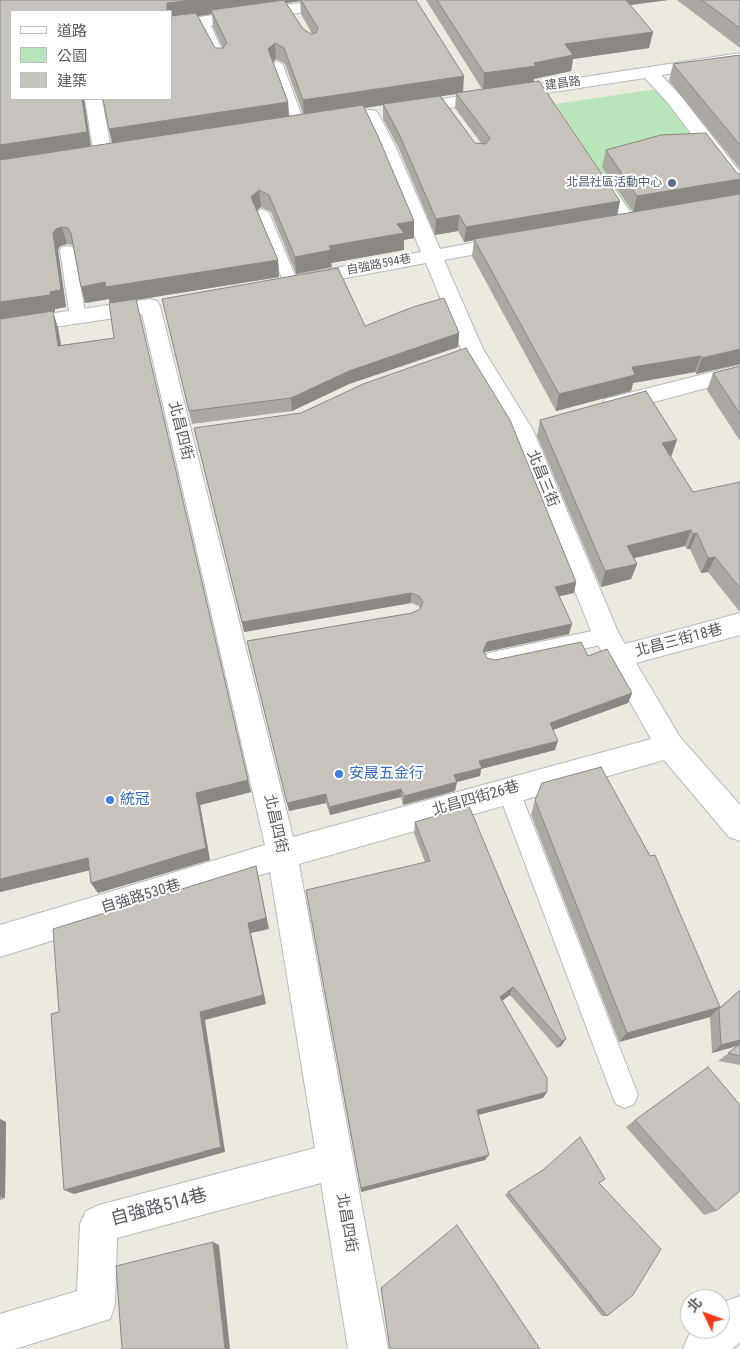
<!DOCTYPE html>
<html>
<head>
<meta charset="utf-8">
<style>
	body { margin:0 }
	#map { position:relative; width:740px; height:1349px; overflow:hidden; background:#eceade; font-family:"Roboto Condensed","Noto Sans TC",sans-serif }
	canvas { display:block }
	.legend { position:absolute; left:10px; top:10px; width:162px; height:90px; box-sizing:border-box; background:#fff; border:1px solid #bcbdc0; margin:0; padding:6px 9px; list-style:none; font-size:15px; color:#575b61 }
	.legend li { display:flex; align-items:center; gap:10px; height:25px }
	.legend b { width:25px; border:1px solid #bcbdc0 }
	.north { position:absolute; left:680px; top:1289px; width:50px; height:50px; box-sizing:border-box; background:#fff; border:1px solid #bcbdc0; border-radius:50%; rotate:312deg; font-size:14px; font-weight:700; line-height:20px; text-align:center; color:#575b61 }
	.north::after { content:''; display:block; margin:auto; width:18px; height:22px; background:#f5391b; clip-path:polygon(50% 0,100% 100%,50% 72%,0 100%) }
</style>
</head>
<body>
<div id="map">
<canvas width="740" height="1349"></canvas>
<ul class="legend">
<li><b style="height:6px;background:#fff"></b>道路</li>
<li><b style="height:14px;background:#b8e6ba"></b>公園</li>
<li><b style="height:14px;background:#c7c3bb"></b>建築</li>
</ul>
<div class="north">北</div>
</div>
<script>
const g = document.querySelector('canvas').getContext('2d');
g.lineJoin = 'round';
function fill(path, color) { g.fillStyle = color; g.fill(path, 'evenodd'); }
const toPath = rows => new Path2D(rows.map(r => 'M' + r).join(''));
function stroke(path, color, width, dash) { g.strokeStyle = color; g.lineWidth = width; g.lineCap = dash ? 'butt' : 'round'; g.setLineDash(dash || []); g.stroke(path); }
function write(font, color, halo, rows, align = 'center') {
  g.font = font + ' "Roboto Condensed","Noto Sans TC",sans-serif'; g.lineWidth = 4; g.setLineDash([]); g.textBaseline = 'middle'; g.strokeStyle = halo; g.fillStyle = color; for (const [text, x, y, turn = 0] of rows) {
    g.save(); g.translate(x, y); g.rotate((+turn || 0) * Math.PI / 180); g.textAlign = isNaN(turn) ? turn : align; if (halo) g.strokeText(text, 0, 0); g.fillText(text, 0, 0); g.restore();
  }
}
fill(toPath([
	[657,89,677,112,739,193,626,211,556,104]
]), '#b8e6ba');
const lane = toPath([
	[203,19,209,22,227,60,225,63,217,63,215,60,197,22,203,19],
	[277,61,283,65,305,125,304,128,299,129,293,125,271,65,277,61],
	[604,180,609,181,637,222,635,225,630,226,625,225,623,222,597,184,604,180],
	[262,209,269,213,298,283,296,286,291,288,286,286,284,283,255,213,262,209],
	[67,246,72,247,74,250,86,318,83,322,78,323,73,322,70,318,60,250,62,247,67,246],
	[606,628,613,630,616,636,613,642,606,644,493,668,486,666,483,660,486,654,493,652,606,628],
	[508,779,516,782,519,789,638,1095,634,1104,625,1108,616,1104,612,1095,497,789,500,782,508,779]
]);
const street = toPath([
	[321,0,362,0,359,3,354,5,171,31,171,21,321,0],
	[740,53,740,63,661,75,680,95,740,172,740,191,733,189,668,103,645,78,409,114,403,113,400,109,403,105,409,104,740,53],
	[85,99,102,99,112,155,109,159,103,160,97,159,94,155,85,99],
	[370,110,376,111,379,115,397,150,440,249,509,236,516,238,519,242,516,246,509,248,444,260,483,349,533,430,618,632,625,644,740,613,740,635,636,663,680,737,740,805,740,841,729,837,664,760,299,864,388,1349,348,1349,321,1183,117,1238,115,1305,110,1319,15,1349,0,1349,0,1314,77,1291,80,1224,86,1211,99,1205,315,1148,270,872,0,957,0,925,265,845,142,314,0,335,0,321,150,299,157,301,160,306,293,837,651,739,593,636,510,430,461,349,426,263,303,286,296,285,293,280,296,275,303,274,421,252,379,150,361,115,364,111,370,110],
	[740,365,740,379,613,413,605,411,602,405,605,399,740,365]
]);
const secondary = toPath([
	[740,1296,740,1342,732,1349,683,1349,689,1335,696,1329,720,1329,720,1307,726,1301,740,1296]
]);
stroke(lane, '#b7b9bf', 2);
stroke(street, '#b7b9bf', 2);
stroke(secondary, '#b7bbc2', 2);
fill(lane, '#fff');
fill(street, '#fff');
fill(secondary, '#fff');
fill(toPath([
	[0,0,416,0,463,92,482,89,426,0,668,0,630,5,653,32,649,48,573,59,571,71,534,79,534,81,617,215,633,212,602,167,606,150,661,135,740,364,696,374,695,372,633,383,631,391,556,411,472,256,474,240,464,242,458,231,435,235,399,149,383,119,383,105,364,108,414,221,414,238,404,240,404,250,331,263,332,267,296,274,271,212,261,207,257,210,278,260,279,277,136,300,251,792,200,805,210,860,98,893,91,883,90,870,0,892],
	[300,1,301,14,312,34,311,34,303,29,286,3],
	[171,11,109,129,112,143,91,146,84,99,11,99],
	[212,14,213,27,223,48,215,48,198,16],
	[276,59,285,64,303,114,289,116,288,102,273,62],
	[456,94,455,108,481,143,475,143,441,96],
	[67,244,72,245,74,247,85,303,109,299,114,338,61,345,58,328,53,312,55,312,55,309,66,307,58,250,60,246],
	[677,0,740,0,740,48],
	[740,55,740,169,669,81,673,64],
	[162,299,365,326,459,333,458,347,349,384,292,411,192,424],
	[740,366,740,441,707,390,713,373],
	[540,420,671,457,693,492,740,482,740,611,739,611,708,572,701,573,690,549,687,549,685,546,634,558,637,564,631,579,601,587,537,436],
	[194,428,576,582,574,593,559,596,569,634,485,652,485,654,487,658,495,660,588,656,632,693,628,703,553,730,555,750,481,769,480,776,457,782,455,791,403,805,401,797,330,815,326,803,289,811,249,651,247,641,412,613,420,609,419,606,411,603,244,632],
	[535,800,720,1007,740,990,740,1065,718,1061,738,1046,712,1053,710,1017,619,1042,531,815],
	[415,822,566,1039,561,1046,557,1048,510,995,502,1001,547,1092,543,1098,478,1115,485,1160,361,1192,308,901,425,862,414,833],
	[0,1119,6,1122,5,1198,0,1200],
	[635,1120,716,1211,704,1215,626,1127],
	[599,1183,607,1316,602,1316,505,1195,508,1192]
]), '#aba8a1');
fill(toPath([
	[192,0,300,0,300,1,213,14,211,10,212,14,171,20,171,11,167,11,167,3],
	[616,0,668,0,615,7],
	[653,32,649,48,573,59,571,71,534,79,534,82,483,90,484,73,565,44],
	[275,43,276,59,269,66,268,49],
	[464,76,463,93,304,117,303,100],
	[82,99,84,99,91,148,0,163,0,145],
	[288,102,289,119,113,146,109,129],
	[740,179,740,194,633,213,637,196],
	[259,190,261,207,253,214,251,197],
	[620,201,617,216,464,242,466,227],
	[459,215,458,231,435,235,436,219],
	[414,221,414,238,404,240,404,250,331,263,332,267,296,274,295,257,397,224],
	[62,227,67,244,60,246,58,250,66,307,55,309,55,312,53,312,58,328,64,362,0,320,0,302,50,292,53,233,56,229],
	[278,260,279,277,110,304,109,299,85,303,81,287,105,282],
	[459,333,458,347,349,384,292,411,291,398,349,371],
	[740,349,740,364,696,374,702,358],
	[701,356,695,372,633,383,631,391,556,411,559,394,632,367],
	[677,440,671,457,657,460,662,443],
	[691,530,685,546,622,561,627,546],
	[697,533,690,549,687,549,693,534],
	[715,557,708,572,701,573,708,558],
	[637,564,631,579,601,587,605,571],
	[576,582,574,593,552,598,555,587],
	[411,593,411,603,244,632,242,622],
	[572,624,569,634,485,652,481,661,483,651,487,642],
	[632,693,628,703,547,732,550,723],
	[558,741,555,750,481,769,480,776,457,782,455,791,403,805,404,796,479,761],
	[248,780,251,792,200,805,210,860,98,893,91,883,196,793],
	[401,789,401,797,330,815,329,807],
	[326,794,326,803,289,811,287,803],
	[88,858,95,869,0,892,0,879],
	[256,866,269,929,251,933,266,1004,205,1020,225,1152,74,1194,64,1190,200,1012,248,923],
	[513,987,510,995,496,1005,500,997],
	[720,1007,710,1017,619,1042,627,1033],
	[566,1039,561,1046,557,1048,562,1041],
	[740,1040,739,1045,712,1053,721,1045],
	[547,1092,543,1098,474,1116,477,1110],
	[0,1119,6,1122,5,1198,0,1196],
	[489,1155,485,1160,361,1192,361,1188],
	[213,1242,219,1245,230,1349,225,1349]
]), '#8b8883');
const building = toPath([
	[0,0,192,0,167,3,167,11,11,11,11,99,82,99,87,132,0,145,0,0],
	[284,0,303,29,311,34,316,33,318,28,301,0,416,0,464,76,303,100,284,48,275,43,268,49,288,102,109,129,103,99,171,99,171,16,196,13,215,48,223,48,227,43,211,10,284,0],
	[437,0,626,0,653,32,565,44,573,55,534,63,536,66,484,73,437,0],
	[702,0,740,0,740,28,702,0],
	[740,55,740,145,673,64,740,55],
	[539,81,620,201,466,227,459,215,436,219,399,134,383,104,440,96,475,143,486,144,490,138,456,93,539,81],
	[363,105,377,134,414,221,397,224,404,233,329,246,331,250,295,257,269,195,259,190,251,197,278,260,106,287,105,282,81,287,71,233,68,228,62,227,56,229,53,233,61,290,50,292,50,295,0,302,0,160,363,105],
	[706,133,737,173,740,174,740,179,637,196,606,150,661,135,706,133],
	[740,194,740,349,702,358,701,356,632,367,635,375,559,394,474,239,740,194],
	[338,268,365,326,413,307,444,298,459,333,349,371,291,398,189,411,162,299,338,268],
	[136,299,248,780,196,793,206,848,91,883,88,858,0,879,0,319,53,311,58,346,114,338,109,303,136,299],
	[466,348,510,420,576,582,555,587,572,624,487,642,483,651,487,658,495,660,581,642,588,656,607,649,632,693,550,723,558,741,479,761,482,768,454,775,457,782,404,796,401,789,329,807,326,794,287,803,247,641,412,613,420,609,423,602,419,596,411,593,242,622,194,428,301,413,363,384,466,348],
	[740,366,740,414,713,373,740,366],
	[646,391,677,440,662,443,693,492,740,482,740,588,715,557,708,558,697,533,693,534,691,530,627,546,637,564,605,571,540,420,646,391],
	[601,767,650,856,655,855,720,1007,627,1033,535,800,542,783,601,767],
	[469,806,566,1039,562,1041,513,987,500,997,547,1078,547,1092,477,1110,489,1155,361,1188,306,890,430,861,415,822,469,806],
	[256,866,266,918,248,923,263,995,200,1012,221,1147,64,1190,51,1014,59,1012,53,929,256,866],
	[740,990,740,1040,721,1045,719,1009,740,990],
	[740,1044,740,1056,728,1053,740,1044],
	[708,1067,740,1105,740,1191,716,1211,635,1120,708,1067],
	[580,1137,605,1179,599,1183,661,1249,633,1295,607,1316,508,1192,543,1170,580,1137],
	[457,1225,540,1349,390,1349,381,1288,457,1225],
	[213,1242,225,1349,122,1349,116,1266,213,1242]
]);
fill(building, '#c7c3bb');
stroke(building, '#8b8883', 1);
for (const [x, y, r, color] of [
	[672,183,5,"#5c6f8a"],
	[339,774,5,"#3f7fe0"],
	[110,800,5,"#3f7fe0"]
]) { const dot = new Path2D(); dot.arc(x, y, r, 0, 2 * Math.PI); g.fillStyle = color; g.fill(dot); stroke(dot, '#fff', 2); }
write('12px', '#575b61', '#fff', [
	["建昌路",563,84,-8],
	["自強路594巷",379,265,-11]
]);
write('12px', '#4e5e75', '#fff', [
	["北昌社區活動中心",662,183]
], 'right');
write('15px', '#575b61', '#fff', [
	["北昌四街",180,431,76],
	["北昌三街",542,479,68],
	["北昌三街18巷",679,641,-15],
	["北昌四街26巷",476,799,-16],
	["北昌四街",275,824,77],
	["自強路530巷",141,897,-17],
	["北昌四街",346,1223,80]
]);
write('15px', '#366cbe', '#fff', [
	["安晟五金行",349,774],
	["統冠",120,800]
], 'left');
write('18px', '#575b61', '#fff', [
	["自強路514巷",159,1208,-15]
]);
</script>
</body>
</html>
